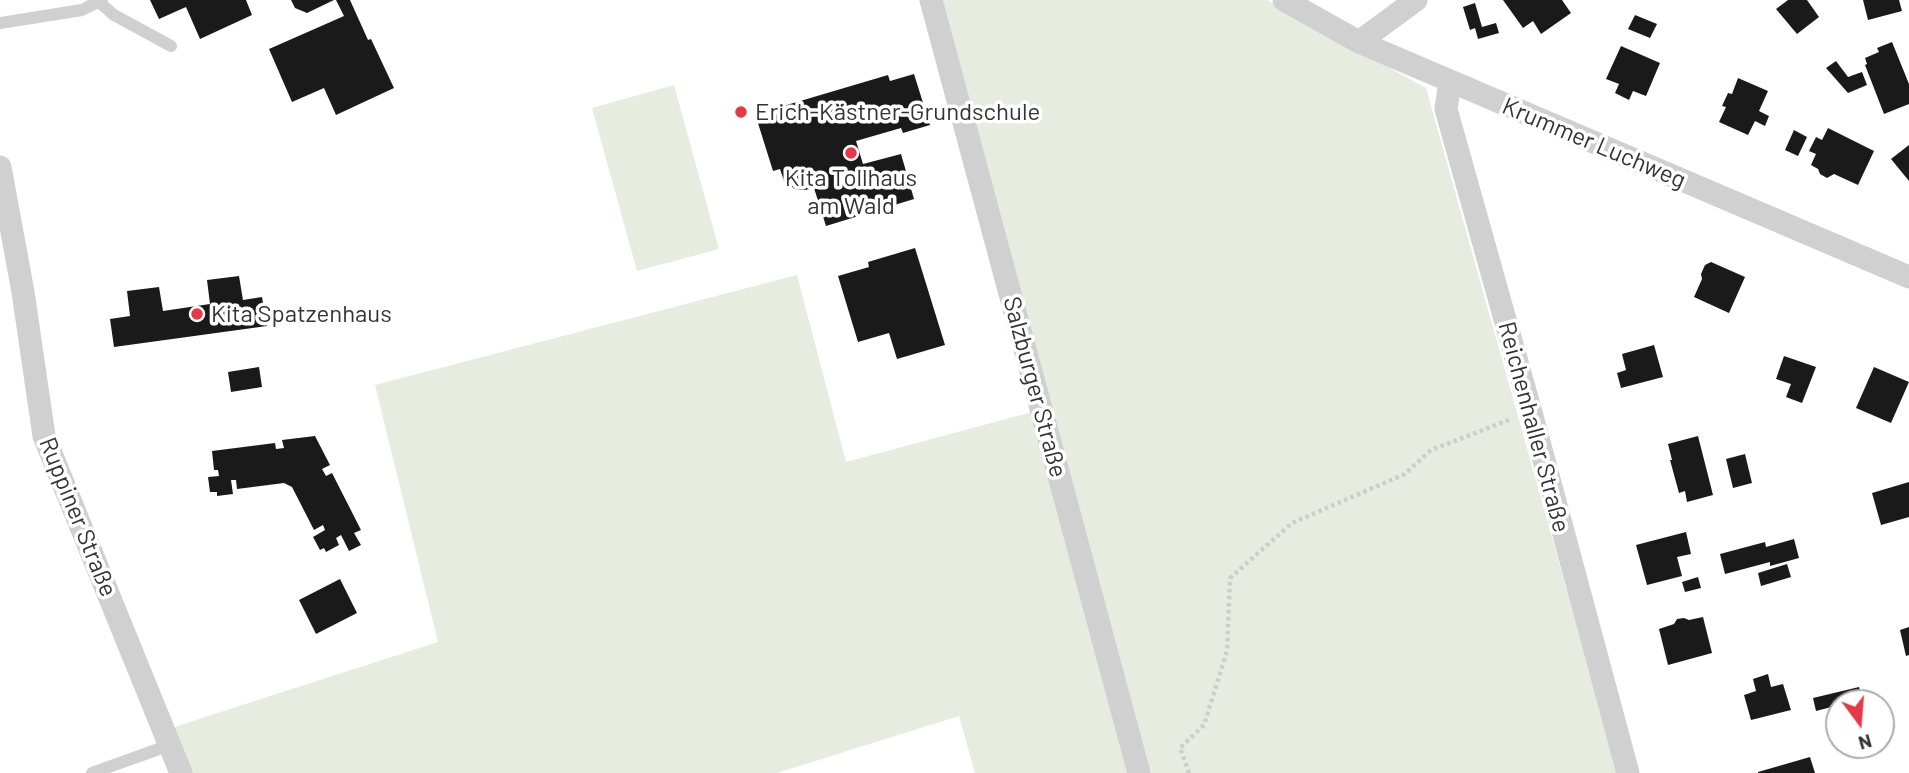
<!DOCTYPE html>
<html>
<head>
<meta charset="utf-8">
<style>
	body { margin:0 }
	#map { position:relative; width:1909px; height:773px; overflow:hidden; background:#fff; font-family:Barlow,sans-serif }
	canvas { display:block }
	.north { position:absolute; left:1825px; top:689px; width:70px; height:70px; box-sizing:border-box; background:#fff; border:2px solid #adadad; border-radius:50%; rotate:164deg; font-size:19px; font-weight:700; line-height:28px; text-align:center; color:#333 }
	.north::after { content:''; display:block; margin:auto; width:24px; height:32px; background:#e63946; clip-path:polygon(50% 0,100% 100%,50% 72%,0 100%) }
</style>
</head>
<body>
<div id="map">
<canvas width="1909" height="773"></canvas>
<div class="north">N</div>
</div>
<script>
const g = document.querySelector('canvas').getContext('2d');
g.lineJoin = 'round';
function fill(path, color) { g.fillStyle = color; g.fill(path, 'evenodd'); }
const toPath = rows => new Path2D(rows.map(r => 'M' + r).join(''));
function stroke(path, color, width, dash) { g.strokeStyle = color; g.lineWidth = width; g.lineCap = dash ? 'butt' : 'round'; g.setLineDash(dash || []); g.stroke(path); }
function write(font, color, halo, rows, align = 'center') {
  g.font = font + ' Barlow,sans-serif'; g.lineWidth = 7; g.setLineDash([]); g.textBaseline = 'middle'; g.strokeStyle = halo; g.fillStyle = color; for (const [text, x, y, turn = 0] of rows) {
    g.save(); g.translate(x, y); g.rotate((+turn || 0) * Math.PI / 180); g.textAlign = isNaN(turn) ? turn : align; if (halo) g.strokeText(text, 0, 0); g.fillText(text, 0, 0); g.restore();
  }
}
fill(toPath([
	[938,0,1267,0,1426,88,1618,773,975,773,959,716,777,773,189,773,171,728,438,642,375,385,797,275,846,462,1047,408],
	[674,85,719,249,637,271,592,108]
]), '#e6ecdf');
fill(toPath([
	[150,0,246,0,252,15,200,39,186,7,159,19],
	[291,0,334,0,307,13,295,8],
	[336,0,350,0,368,40,371,39,394,88,336,115,324,88,292,102,269,49,344,16],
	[1503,0,1562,0,1571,13,1541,34,1533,21,1523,28],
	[1788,0,1807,0,1819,17,1797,34,1776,9],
	[1863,0,1899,0,1902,11,1868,20],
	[1475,3,1482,27,1496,23,1499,33,1478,39,1475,28,1470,30,1463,7],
	[1635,15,1657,24,1650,38,1628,29],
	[1892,42,1909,84,1909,104,1884,114,1865,65,1867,64,1865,58,1879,52,1877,48],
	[1621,46,1660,63,1646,96,1633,91,1629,100,1615,93,1619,84,1606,79],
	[1836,61,1848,77,1862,72,1867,85,1848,93,1826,68],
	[914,74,930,125,903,133,901,128,856,141,863,164,901,154,914,199,826,226,814,188,805,190,795,189,784,181,780,169,773,171,757,120,782,113,780,107,888,75,890,81],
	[1738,78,1768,91,1759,111,1769,116,1765,126,1755,121,1748,135,1719,122,1726,107,1722,106,1728,93,1732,94],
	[1828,128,1874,151,1858,185,1834,174,1827,178,1820,174,1818,169,1811,165,1816,154,1809,151,1816,137,1822,140],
	[1794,130,1807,137,1798,156,1785,150],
	[1909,145,1909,181,1891,159],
	[915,248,945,345,897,359,889,333,858,342,838,276,869,267,868,262],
	[1711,262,1745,277,1729,313,1694,297,1702,279,1701,274,1705,265],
	[239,276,243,300,262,297,267,326,114,347,110,319,130,316,127,291,159,287,163,311,210,304,207,280],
	[1654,345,1663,377,1621,388,1617,373,1626,370,1622,354],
	[1784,356,1816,367,1802,403,1786,397,1791,384,1776,379],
	[259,367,262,387,231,392,228,372],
	[1874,367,1909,382,1891,423,1856,408],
	[315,436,330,465,322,469,326,476,332,473,361,530,354,533,361,545,349,551,341,535,336,538,339,545,326,552,324,548,320,550,313,537,325,530,323,525,314,530,292,487,284,483,237,489,236,480,231,480,233,494,217,496,217,492,210,492,208,477,219,476,218,470,214,470,212,451,275,443,276,449,284,448,282,440],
	[1698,436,1713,495,1687,502,1685,491,1679,493,1670,460,1672,460,1668,444],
	[1745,454,1752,483,1733,488,1726,459],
	[1909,482,1909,517,1881,525,1872,493],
	[1686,532,1691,554,1677,557,1682,576,1647,585,1636,545],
	[1794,539,1799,558,1770,566,1770,562,1725,574,1720,554,1765,542,1766,547],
	[1787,564,1791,577,1761,586,1758,573],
	[1698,577,1701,588,1685,592,1682,582],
	[340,579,357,613,316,634,299,600],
	[1703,617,1712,653,1668,665,1659,629,1674,624,1677,619,1684,618,1689,620],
	[1909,627,1909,655,1906,656,1900,630],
	[1768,674,1771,687,1783,684,1791,710,1751,720,1744,695,1756,691,1753,679],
	[1859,687,1863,703,1839,703,1839,705,1816,711,1813,698],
	[1810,757,1815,773,1758,773,1758,772]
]), '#1a1a1a');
stroke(toPath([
	[1189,773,1180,748,1204,725,1227,651,1230,578,1292,523,1405,474,1431,450,1509,420]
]), '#cdcdcd', 4.5, [3.5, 3.5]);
stroke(toPath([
	[99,2,114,15,171,46],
	[0,23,82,10,102,0],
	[92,773,170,745]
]), '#d0d0d0', 12);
stroke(toPath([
	[931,0,1139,773],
	[1284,0,1359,42,1909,277],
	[1359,42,1416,0],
	[1450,81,1446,109,1531,412,1628,773],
	[0,167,23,292,44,436,181,773]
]), '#d0d0d0', 23);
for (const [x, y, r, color] of [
	[741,112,7,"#e63946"],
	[851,153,7,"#e63946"],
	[197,314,7,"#e63946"]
]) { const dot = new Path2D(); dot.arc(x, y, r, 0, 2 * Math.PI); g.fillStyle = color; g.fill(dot); stroke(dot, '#fff', 2.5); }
write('24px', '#333', '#fff', [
	["Erich-Kästner-Grundschule",755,112],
	["Kita Tollhaus",851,178,"center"],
	["am Wald",851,206,"center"],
	["Kita Spatzenhaus",211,314]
], 'left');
write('24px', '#333', '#fff', [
	["Krummer Luchweg",1594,143,23],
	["Salzburger Straße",1035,387,75],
	["Reichenhaller Straße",1534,427,75],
	["Ruppiner Straße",78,517,68]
]);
</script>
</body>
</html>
